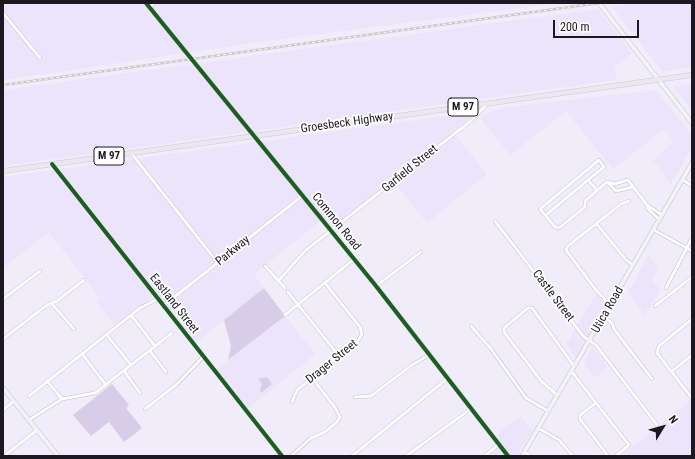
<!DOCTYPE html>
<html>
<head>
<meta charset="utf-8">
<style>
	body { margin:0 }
	#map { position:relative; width:695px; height:459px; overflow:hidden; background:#f0ecf9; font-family:"Roboto Condensed",sans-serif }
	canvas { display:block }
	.frame { position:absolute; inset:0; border:4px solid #1c1822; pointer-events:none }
	.north { position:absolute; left:643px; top:407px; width:40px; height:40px; -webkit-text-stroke:3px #fff; paint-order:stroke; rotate:53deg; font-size:11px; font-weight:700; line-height:16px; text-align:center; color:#1c1822 }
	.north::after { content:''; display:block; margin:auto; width:14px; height:18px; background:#1c1822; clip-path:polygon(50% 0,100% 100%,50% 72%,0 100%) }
	.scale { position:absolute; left:553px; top:20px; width:86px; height:18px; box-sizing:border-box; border:2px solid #1c1822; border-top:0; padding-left:5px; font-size:12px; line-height:14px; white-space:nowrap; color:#1c1822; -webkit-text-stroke:3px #fff; paint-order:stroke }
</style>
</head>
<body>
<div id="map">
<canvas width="695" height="459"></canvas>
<div class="frame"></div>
<div class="north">N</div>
<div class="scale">200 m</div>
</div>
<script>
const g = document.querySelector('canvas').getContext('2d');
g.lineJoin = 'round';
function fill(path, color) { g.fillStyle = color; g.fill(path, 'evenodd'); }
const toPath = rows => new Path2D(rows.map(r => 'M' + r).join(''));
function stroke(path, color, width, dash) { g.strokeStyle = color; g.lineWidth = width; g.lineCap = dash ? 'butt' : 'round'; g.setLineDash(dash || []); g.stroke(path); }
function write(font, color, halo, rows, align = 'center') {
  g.font = font + ' "Roboto Condensed",sans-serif'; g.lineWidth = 3.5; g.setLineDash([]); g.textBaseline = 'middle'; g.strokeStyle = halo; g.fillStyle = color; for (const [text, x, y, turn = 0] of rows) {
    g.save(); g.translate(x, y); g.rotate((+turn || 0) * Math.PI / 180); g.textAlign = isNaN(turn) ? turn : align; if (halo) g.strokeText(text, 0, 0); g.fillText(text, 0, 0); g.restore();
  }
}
fill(toPath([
	[3,3,143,3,149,10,158,3,558,3,273,40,3,80],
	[637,3,692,3,692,67,662,71,612,7],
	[598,9,632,53,615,66,616,80,3,166,3,90],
	[692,83,692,110,673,87],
	[656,90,692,135,692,148,671,184,653,160,674,142,664,129,613,169,566,111,510,155,481,119,492,111,509,107],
	[468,113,470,114,471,117,453,132,487,174,427,223,393,180,334,228,324,218,254,274,264,288,195,343,156,294,115,326,96,301,100,298,49,232,3,268,3,177],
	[649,255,658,268,652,279,660,290,645,315,628,292],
	[597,293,607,305,576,358,566,344],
	[285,316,315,354,247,409,216,370],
	[593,347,608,367,594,378,584,363],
	[692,399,692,456,621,456],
	[520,416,532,431,517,456,490,456,496,451,499,433]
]), '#ece4fa');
fill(toPath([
	[264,288,285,316,228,360,231,346,224,320],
	[267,377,272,384,261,393,260,391,262,384,258,379],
	[112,384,129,405,126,408,142,428,124,442,109,422,91,436,73,415]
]), '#d7cde8');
const minor = toPath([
	[150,7,155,3],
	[3,13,40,58],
	[131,153,218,263],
	[52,164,282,456],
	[683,180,692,186],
	[607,182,616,191,633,187],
	[597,190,588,180,604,167,599,160,540,209,555,227,559,228,585,207,585,201,607,182,614,184,628,180,647,205,648,209,660,220],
	[647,205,662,215],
	[546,215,588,180],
	[495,221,584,337,596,345,657,425],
	[596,223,626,260,633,265],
	[654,230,692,251],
	[265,266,285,288],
	[279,280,306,250,472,120,487,104],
	[376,286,421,252],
	[666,288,692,238],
	[288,292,339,356],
	[3,299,40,271],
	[52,304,74,329],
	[610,305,596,290,566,250,568,246,621,204,629,201],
	[163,306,302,196],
	[655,306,692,277],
	[131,315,155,346],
	[285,315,353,260],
	[604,317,612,323,614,329,652,379],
	[692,319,659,346,657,353,691,397,692,396],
	[471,326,491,349,526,398,548,411],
	[106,334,131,365],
	[3,339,47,305,57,301,84,280],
	[150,351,166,372],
	[82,354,106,385],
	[124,371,140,393],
	[571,371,629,445,616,456],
	[671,372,692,355],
	[47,381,62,399],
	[557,395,542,382,504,332,504,328,528,308,532,308,574,366],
	[29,396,140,308,158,299],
	[355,397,371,396,412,365,429,355],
	[292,402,297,390,358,341,362,334,360,327,325,283],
	[596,403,580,415,580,419,608,456],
	[145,409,177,384,203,357],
	[3,410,14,401],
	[29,420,62,399,95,393,172,333],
	[538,428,559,440,573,456],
	[525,452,530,456],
	[4,456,37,430],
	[291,456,311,438,325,432,337,422,340,417,334,406,312,378],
	[352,456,448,378],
	[406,456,472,408],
	[485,456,499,444]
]);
const tertiary = toPath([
	[146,3,376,286,508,456]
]);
const secondary = toPath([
	[599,3,692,123],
	[3,388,58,456],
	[522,456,692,163]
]);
const primary = toPath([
	[3,171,692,75]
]);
stroke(minor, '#c2bec9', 4);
stroke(tertiary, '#c2bec9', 4.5);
stroke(secondary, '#c2bec9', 5);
stroke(primary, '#cccad0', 5.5);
stroke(minor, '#fdfcfe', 3);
stroke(tertiary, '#fdfcfe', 3.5);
stroke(secondary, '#f3f2f6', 4);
stroke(primary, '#ebe7f0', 4.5);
const rail = toPath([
	[3,85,599,3]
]);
stroke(rail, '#cac8cc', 2.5);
stroke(rail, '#fff', 1, [3]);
stroke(toPath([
	[146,3,376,286,508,456],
	[52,164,282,456]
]), '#1b5e20', 4);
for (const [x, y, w] of [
	[463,107,30],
	[109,156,30]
]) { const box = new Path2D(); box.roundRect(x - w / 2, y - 9, w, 18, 3); g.fillStyle = '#fff'; g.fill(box); stroke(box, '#1c1822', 1); }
write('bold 11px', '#1c1822', null, [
	["M 97",463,107],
	["M 97",109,156]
]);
write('12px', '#1c1822', '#fff', [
	["Groesbeck Highway",347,123,-8],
	["Garfield Street",410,169,-39],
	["Common Road",336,222,51],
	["Parkway",233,251,-39],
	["Castle Street",553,296,53],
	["Eastland Street",174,304,52],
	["Utica Road",608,310,-60],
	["Drager Street",332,362,-39]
]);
</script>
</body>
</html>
